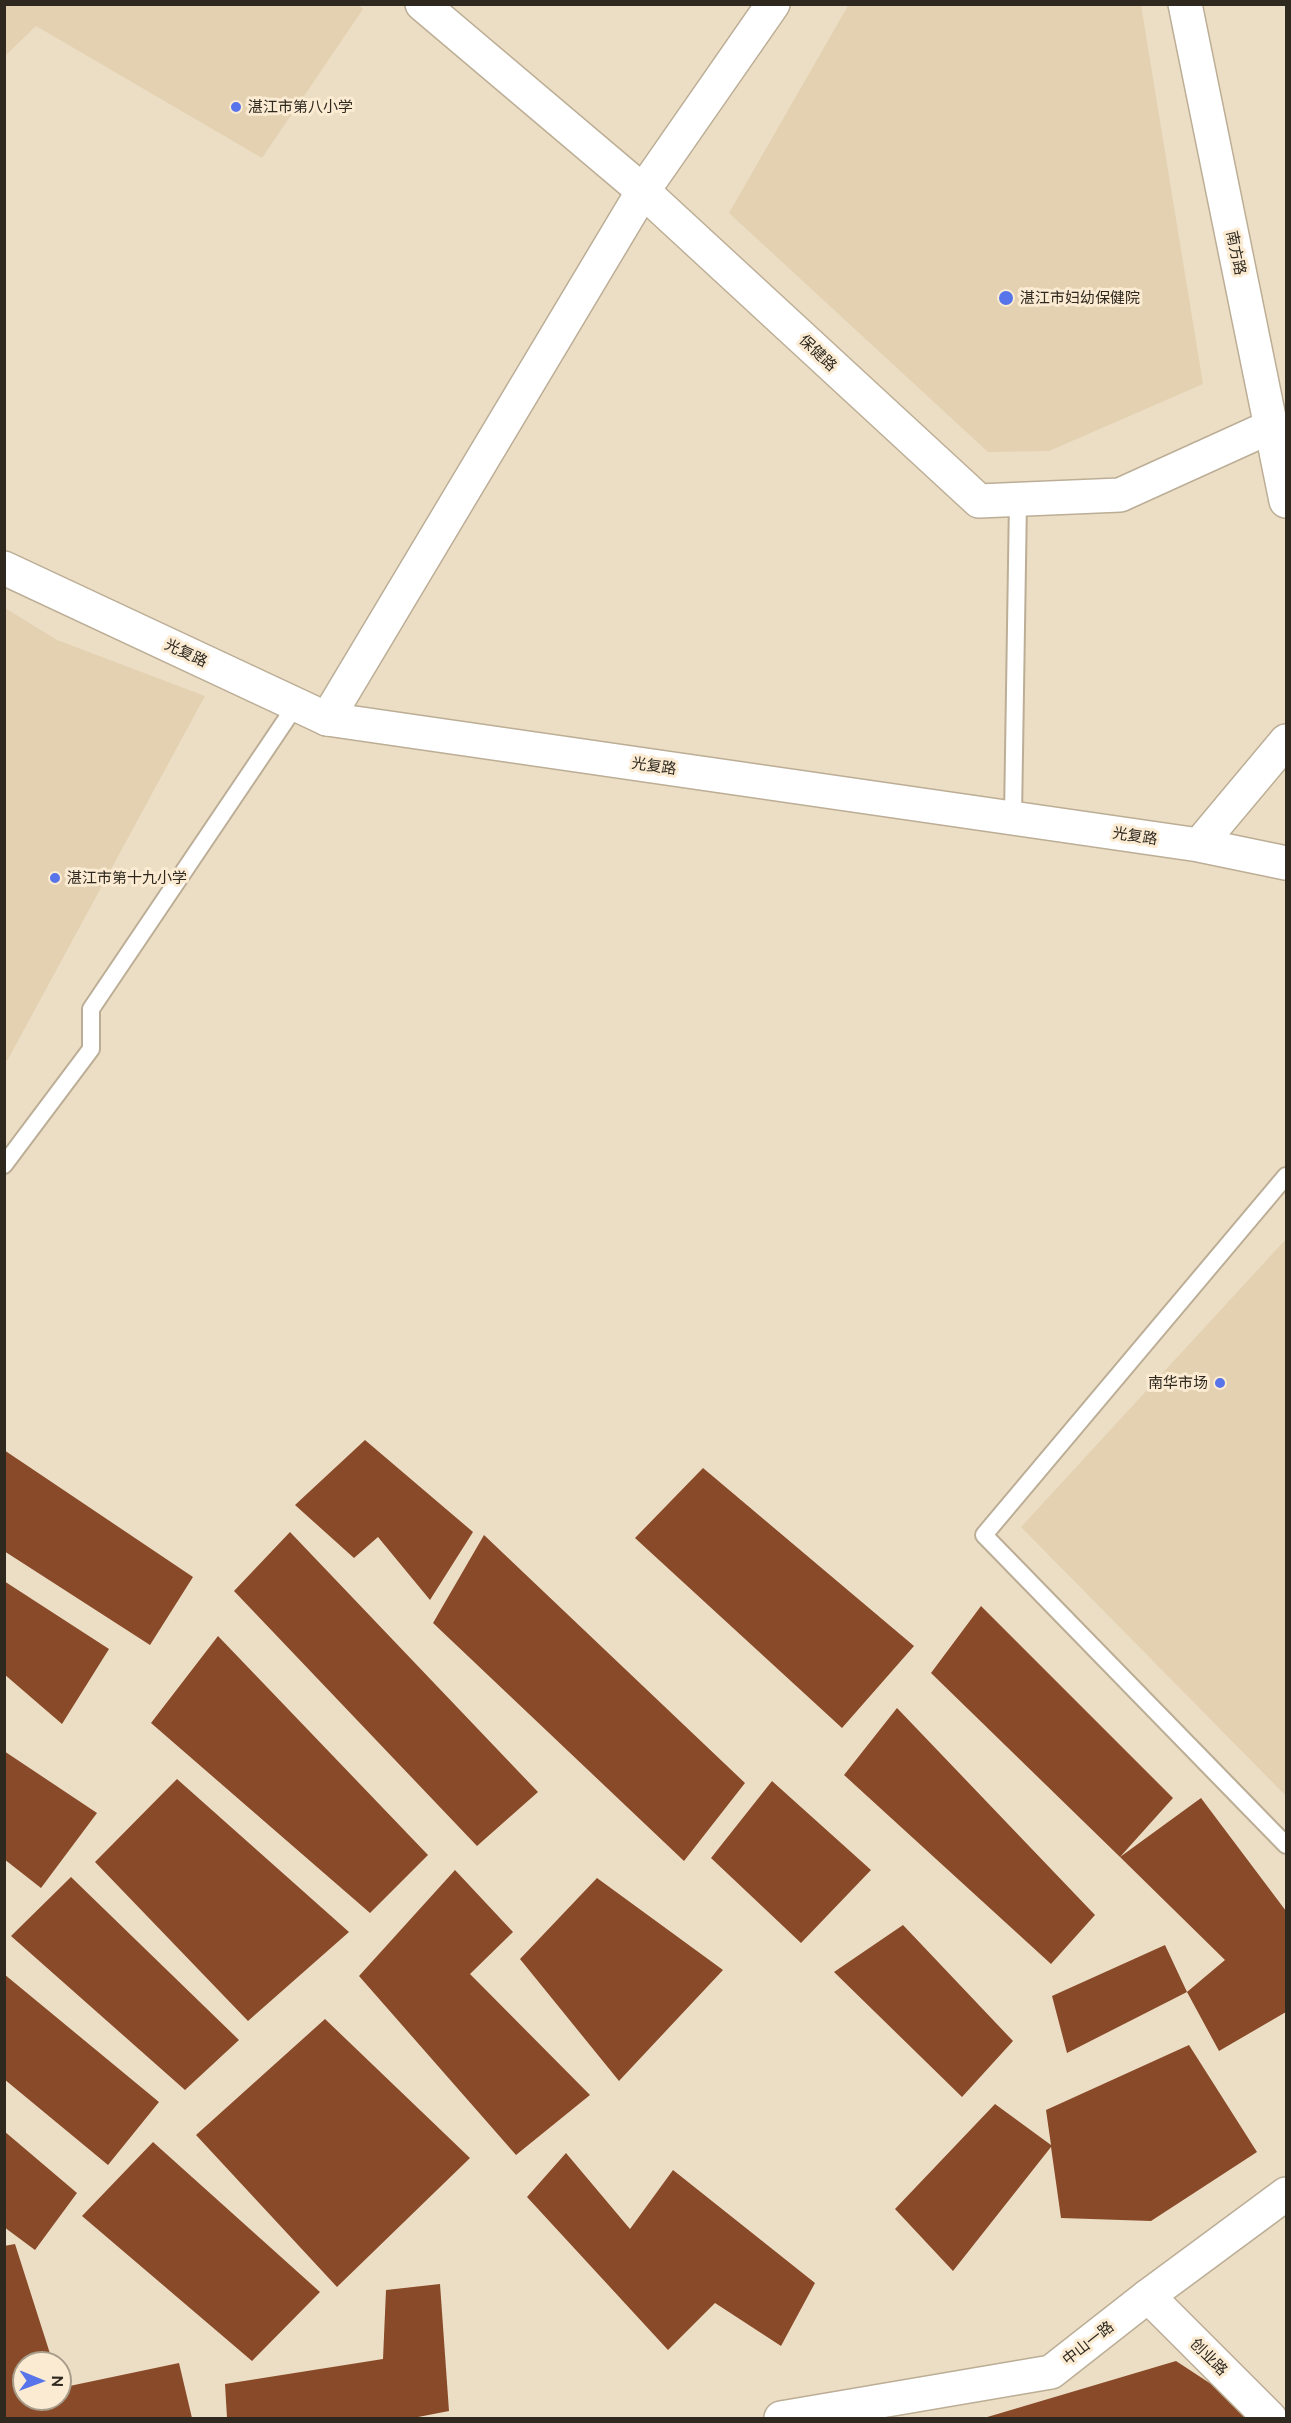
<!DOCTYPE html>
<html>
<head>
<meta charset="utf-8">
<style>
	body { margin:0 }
	#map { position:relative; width:1291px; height:2423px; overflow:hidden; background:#ecdec5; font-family:Ubuntu,sans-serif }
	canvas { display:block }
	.frame { position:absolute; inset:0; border:6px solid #2e281f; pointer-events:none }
	.north { position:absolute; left:12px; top:2351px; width:60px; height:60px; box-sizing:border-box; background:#faebd2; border:2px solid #a89d8a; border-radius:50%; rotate:91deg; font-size:16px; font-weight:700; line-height:24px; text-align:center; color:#2e281f }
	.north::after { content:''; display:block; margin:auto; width:21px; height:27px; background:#5874ea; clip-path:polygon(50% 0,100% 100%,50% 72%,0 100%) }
</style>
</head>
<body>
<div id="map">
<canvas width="1291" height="2423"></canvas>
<div class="frame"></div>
<div class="north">N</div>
</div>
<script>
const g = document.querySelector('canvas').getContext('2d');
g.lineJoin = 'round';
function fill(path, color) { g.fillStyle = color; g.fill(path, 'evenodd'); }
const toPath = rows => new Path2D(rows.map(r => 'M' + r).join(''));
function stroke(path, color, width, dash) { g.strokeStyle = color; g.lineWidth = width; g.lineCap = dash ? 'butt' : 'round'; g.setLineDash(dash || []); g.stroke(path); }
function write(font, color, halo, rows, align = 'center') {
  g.font = font + ' Ubuntu,"Noto Sans SC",sans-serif'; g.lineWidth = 6; g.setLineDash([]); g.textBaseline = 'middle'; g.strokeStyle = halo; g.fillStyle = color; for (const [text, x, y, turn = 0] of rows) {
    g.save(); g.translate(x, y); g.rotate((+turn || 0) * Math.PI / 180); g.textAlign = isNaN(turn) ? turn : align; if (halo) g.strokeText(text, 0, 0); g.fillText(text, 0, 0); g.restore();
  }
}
fill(toPath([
	[358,4,363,9,262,158,36,26,5,56,5,5],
	[849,4,1141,5,1203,384,1049,451,988,452,729,213],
	[5,608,57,640,205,696,7,1061,4,1059],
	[1286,1239,1286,1796,1021,1527]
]), '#e3d1b1');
fill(toPath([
	[365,1440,473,1532,430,1600,378,1537,354,1558,295,1505],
	[4,1450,193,1577,150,1645,4,1551],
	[703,1468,914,1646,842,1728,635,1538],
	[290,1532,538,1792,477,1846,234,1591],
	[484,1535,745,1783,684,1861,433,1623],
	[4,1581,109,1649,62,1724,4,1674],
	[981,1606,1173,1798,1120,1857,931,1673],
	[218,1636,428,1855,370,1913,151,1723],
	[897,1708,1095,1915,1051,1964,844,1775],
	[4,1751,97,1813,41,1888,4,1859],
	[177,1779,349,1932,248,2021,95,1862],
	[772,1781,871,1870,801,1943,711,1858],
	[1201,1798,1286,1911,1286,2012,1219,2051,1187,1992,1225,1960,1120,1857],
	[455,1870,513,1932,470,1974,590,2095,516,2155,359,1976],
	[71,1877,239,2040,185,2090,11,1936],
	[597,1878,723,1970,619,2081,520,1959],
	[903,1925,1013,2041,962,2097,834,1972],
	[1165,1945,1187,1992,1067,2053,1052,1996],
	[4,1974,159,2102,108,2165,4,2079],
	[325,2019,470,2158,337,2287,196,2135],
	[1189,2045,1257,2152,1151,2221,1061,2218,1051,2147,953,2271,895,2209,995,2104,1051,2145,1046,2110],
	[4,2131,77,2193,35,2250,4,2227],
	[153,2142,320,2292,252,2361,82,2216],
	[566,2153,630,2229,673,2170,815,2283,781,2346,715,2303,668,2350,527,2197],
	[15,2244,53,2363,24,2363,24,2399,60,2399,60,2388,179,2363,192,2418,4,2418,4,2246],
	[440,2284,449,2411,413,2418,227,2418,225,2384,383,2359,386,2290],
	[1176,2361,1263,2418,984,2418]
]), '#894a29');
const service = toPath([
	[1013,817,1018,500],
	[4,1165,91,1049,91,1009,296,705],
	[1286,1176,984,1535,1286,1845]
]);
const minor = toPath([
	[327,719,643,191,773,4]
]);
const tertiary = toPath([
	[422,4,643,191,979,501,1120,495,1272,426],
	[4,568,327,719,1199,845,1286,741],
	[1199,845,1286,863],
	[1148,2296,1270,2418]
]);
const primary = toPath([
	[1185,4,1286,501],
	[781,2418,1051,2372,1148,2296,1286,2194]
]);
stroke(service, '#bcae96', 20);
stroke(minor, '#bcae96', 36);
stroke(tertiary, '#bcae96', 36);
stroke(primary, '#bcae96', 36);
stroke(service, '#fff', 16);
stroke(minor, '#fff', 33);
stroke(tertiary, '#fff', 33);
stroke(primary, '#fff', 33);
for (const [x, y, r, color] of [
	[236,107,6,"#5874ea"],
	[1006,298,8,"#5874ea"],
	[55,878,6,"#5874ea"],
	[1220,1383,6,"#5874ea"]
]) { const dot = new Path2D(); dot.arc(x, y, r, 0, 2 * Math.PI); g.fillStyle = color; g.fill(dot); stroke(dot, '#faebd2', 2); }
write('15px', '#2e281f', '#faebd2', [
	["湛江市第八小学",248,107],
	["湛江市妇幼保健院",1020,298],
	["湛江市第十九小学",67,878],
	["南华市场",1208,1383,"right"]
], 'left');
write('15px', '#2e281f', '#faebd2', [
	["南方路",1236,253,78],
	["保健路",818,353,43],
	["光复路",186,653,25],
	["光复路",654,766,8],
	["光复路",1135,836,9],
	["中山一路",1088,2343,-38],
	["创业路",1209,2357,45]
]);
</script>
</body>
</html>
